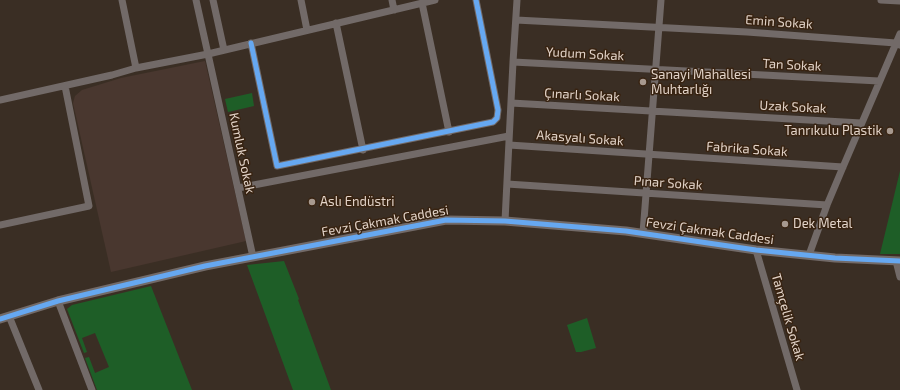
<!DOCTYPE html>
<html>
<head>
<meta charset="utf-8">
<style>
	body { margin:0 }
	canvas { display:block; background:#3a2e24 }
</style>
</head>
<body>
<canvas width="900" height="390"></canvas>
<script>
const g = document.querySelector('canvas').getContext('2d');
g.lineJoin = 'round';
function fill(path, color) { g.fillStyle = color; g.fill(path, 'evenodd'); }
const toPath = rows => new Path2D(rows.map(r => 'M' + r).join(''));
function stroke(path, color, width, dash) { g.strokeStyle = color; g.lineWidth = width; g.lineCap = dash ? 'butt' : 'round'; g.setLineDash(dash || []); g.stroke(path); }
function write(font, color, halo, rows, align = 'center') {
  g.font = font + ' "Exo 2",sans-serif'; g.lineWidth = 3; g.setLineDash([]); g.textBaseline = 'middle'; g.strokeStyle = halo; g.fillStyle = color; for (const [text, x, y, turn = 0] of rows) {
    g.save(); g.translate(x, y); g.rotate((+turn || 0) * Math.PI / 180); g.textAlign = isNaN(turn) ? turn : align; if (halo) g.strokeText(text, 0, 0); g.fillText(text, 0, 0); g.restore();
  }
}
fill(toPath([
	[205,61,246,241,111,272,73,103,75,96,82,90,121,78]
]), '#49372f');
fill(toPath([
	[252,93,254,106,228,112,225,99],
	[900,171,900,254,880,254,888,221],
	[284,261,299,299,298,300,331,390,293,390,247,265],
	[151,286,192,390,97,390,85,358,89,357,95,373,109,367,95,333,82,338,87,352,84,353,67,309,72,305],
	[587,318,596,348,581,352,576,352,567,325]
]), '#1e5e27');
stroke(toPath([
	[122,0,136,68],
	[196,0,253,257],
	[213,0,224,50],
	[301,0,307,30],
	[392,0,394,10],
	[881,0,900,1],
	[422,3,449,132],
	[516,20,747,32,896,43,900,45],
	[336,23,363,150],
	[251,43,277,166,493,122,497,118,498,110,476,0],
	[513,62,879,81],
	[0,100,112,75,136,68,208,54,435,0],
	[511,103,861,123],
	[509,145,843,167],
	[507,184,827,205],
	[238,188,509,136],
	[505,221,513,62,517,0],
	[0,225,89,206,65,86],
	[643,233,661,0],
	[756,250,797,390],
	[809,255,827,205,843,167,900,34],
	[896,261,900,277],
	[58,301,92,390],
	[9,316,39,390]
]), '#726a68', 7);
stroke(toPath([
	[0,319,58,301,205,266,446,220,505,221,626,231,756,250,835,258,900,261]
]), '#726a68', 9);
stroke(toPath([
	[251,43,277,166,493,122,497,118,498,110,476,0],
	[0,319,58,301,205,266,446,220,505,221,626,231,756,250,835,258,900,261]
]), '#66a8f1', 5);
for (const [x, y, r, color] of [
	[643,82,4,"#a7998f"],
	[890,131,4,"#a7998f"],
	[312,202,4,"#a7998f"],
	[785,224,4,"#a7998f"]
]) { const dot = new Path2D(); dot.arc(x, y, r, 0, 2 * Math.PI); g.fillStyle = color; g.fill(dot); stroke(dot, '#382311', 1.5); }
write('13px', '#e2d3c8', '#382311', [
	["Emin Sokak",779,22,4],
	["Yudum Sokak",585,54,3],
	["Tan Sokak",792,65,3],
	["Çınarlı Sokak",582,95,3],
	["Uzak Sokak",793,107,3],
	["Akasyalı Sokak",580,138,4],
	["Fabrika Sokak",747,149,4],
	["Kumluk Sokak",242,153,78],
	["Pınar Sokak",668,183,4],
	["Fevzi Çakmak Caddesi",385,221,-10],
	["Fevzi Çakmak Caddesi",710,231,8],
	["Tamçelik Sokak",788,317,74]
]);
write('13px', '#e2d3c8', '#382311', [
	["Sanayi Mahallesi",651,75],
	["Muhtarlığı",651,90],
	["Tanrıkulu Plastik",882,131,"right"],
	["Aslı Endüstri",320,202],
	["Dek Metal",793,224]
], 'left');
</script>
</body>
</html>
